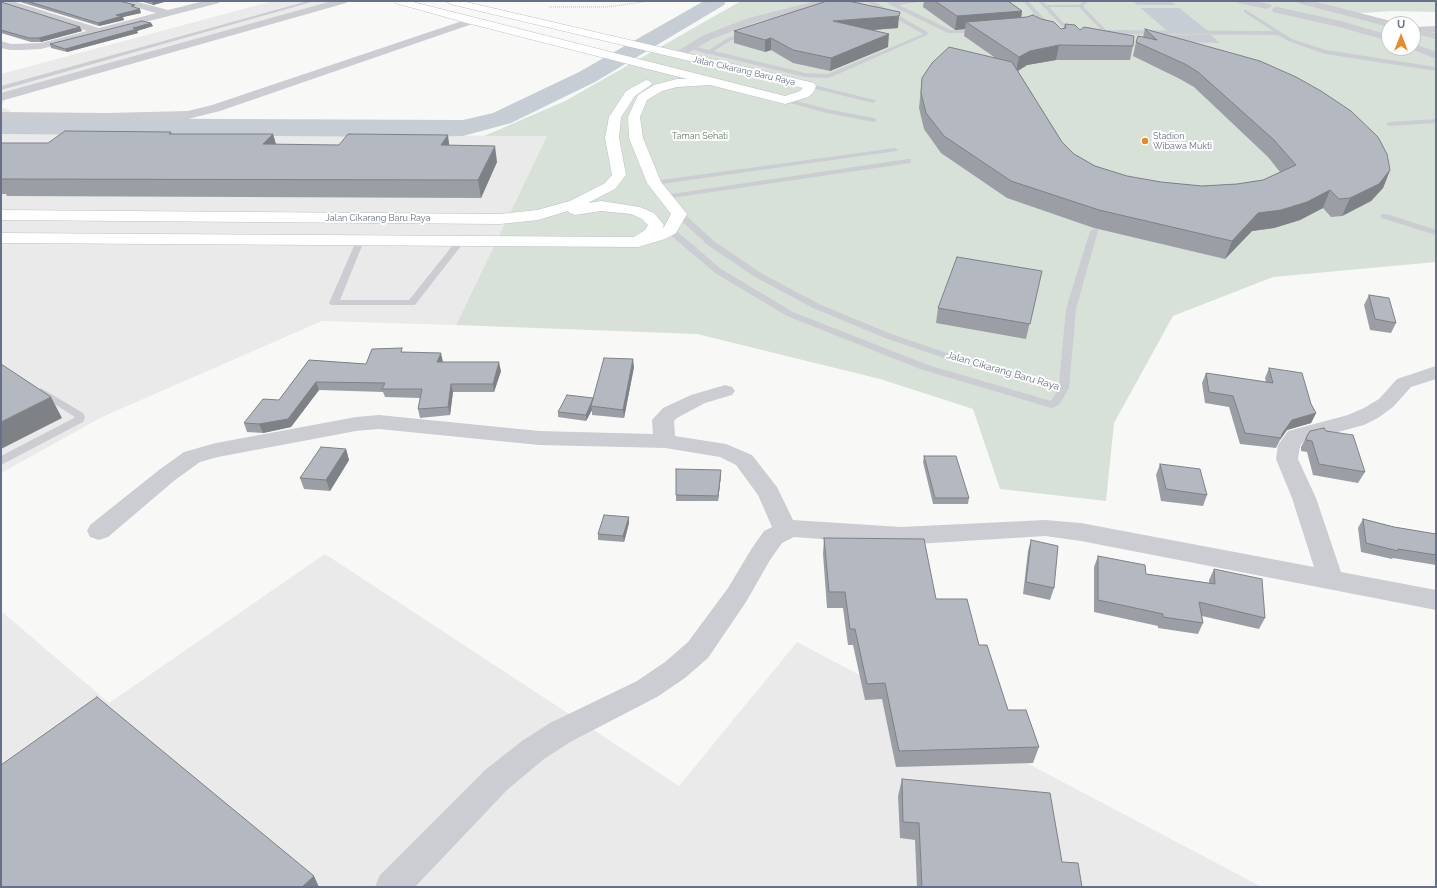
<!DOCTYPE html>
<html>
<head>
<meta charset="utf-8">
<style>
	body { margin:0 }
	#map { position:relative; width:1437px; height:888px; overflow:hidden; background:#f8f9f6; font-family:Raleway,sans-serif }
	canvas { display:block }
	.frame { position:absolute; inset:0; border:2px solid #677088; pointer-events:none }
	.north { position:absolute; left:1381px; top:16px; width:40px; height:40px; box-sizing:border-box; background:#fff; border:1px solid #c2c6cf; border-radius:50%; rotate:0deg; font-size:11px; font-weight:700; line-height:16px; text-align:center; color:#677088 }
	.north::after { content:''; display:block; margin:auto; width:14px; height:18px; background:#ea8926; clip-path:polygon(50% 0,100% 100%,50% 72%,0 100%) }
</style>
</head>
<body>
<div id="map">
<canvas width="1437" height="888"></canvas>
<div class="frame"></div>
<div class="north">U</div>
</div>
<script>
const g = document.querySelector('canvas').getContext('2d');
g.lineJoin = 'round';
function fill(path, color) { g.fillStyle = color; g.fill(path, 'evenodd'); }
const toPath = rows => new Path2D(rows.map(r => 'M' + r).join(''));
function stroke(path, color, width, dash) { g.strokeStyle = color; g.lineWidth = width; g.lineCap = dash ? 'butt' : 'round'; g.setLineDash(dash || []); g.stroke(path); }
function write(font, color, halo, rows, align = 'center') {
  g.font = font + ' Raleway,sans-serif'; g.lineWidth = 4; g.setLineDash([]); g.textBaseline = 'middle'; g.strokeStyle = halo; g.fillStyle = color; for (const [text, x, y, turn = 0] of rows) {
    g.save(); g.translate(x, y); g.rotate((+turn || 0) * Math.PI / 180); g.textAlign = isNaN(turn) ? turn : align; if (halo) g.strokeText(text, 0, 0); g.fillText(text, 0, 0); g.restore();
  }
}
fill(toPath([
	[273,1,351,1,5,99,1,107,11,111,1,117,1,74],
	[1,133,547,136,456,325,322,321,102,417,1,473],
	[325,554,679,786,797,642,1262,887,1,887,1,611,109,703]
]), '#e9eae9');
fill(toPath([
	[741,1,1436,1,1436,12,1392,11,1347,14,1389,25,1389,48,1413,48,1413,32,1436,38,1436,262,1273,277,1173,316,1114,423,1106,501,1000,489,973,409,880,379,697,334,456,325,547,136,484,136,565,101]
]), '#d8e1d7');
fill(toPath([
	[1133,1,1171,1,1176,5,1137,5],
	[1141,8,1179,8,1208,31,1167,31],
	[1171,35,1211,35,1220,43,1180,42]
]), '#c7cdd4');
fill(toPath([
	[704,1,726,1,724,5,595,82,511,123,463,136,417,137,1,134,1,118,463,120,493,113,579,72,704,1]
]), '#c7cdd4');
const secondary = toPath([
	[393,1,409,1,785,96,800,91,803,88,450,4,445,1,462,1,810,82,814,83,816,86,813,93,808,97,785,104,710,85,677,87,662,91,647,100,640,117,643,138,661,182,687,214,676,233,665,239,638,247,1,243,1,233,634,237,645,230,648,225,642,219,631,214,601,211,575,215,570,213,568,211,538,220,500,224,1,220,1,210,500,214,537,210,570,201,605,183,612,175,605,138,609,117,626,91,646,80,650,81,652,84,635,96,621,117,619,138,626,175,615,189,588,203,601,201,640,207,654,213,664,225,662,228,664,227,671,214,647,183,629,138,628,117,638,95,654,85,677,79,687,79,467,23,395,3,393,1]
]);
stroke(secondary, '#bec0c6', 1);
stroke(toPath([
	[549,7,607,7,650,1]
]), '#c0c2c5', 1, [1, 1]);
fill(toPath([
	[308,1,315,1,1,90,1,86,308,1],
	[857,1,873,1,926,31,929,34,829,78,805,77,710,54,706,54,705,53,686,47,689,45,709,50,726,39,746,31,748,32,748,34,730,41,714,51,805,73,828,74,923,34,867,2,841,6,839,5,857,1],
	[886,1,894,2,925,1,899,5,951,30,979,29,982,31,979,33,948,33,890,5,886,1],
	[1023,1,1028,1,1054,29,1054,31,1050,31,1023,1],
	[1038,1,1043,1,1046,5,1079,5,1084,1,1089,1,1083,6,1106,30,1273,31,1244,12,1244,10,1246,10,1292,39,1326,50,1436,67,1436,71,1325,54,1288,41,1278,35,1096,34,1094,33,1094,31,1101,30,1079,7,1049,7,1076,36,1076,38,1074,39,1038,1],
	[810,84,875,100,876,101,873,103,808,87,808,85,810,84],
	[785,98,827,109,874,118,877,120,874,122,827,113,783,101,782,100,785,98],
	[1436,119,1436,123,1389,126,1386,124,1389,122,1436,119],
	[895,148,898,150,897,151,654,185,650,183,654,181,895,148],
	[908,159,911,159,911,163,664,199,660,197,664,195,908,159],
	[676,212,682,212,715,242,761,273,819,304,891,334,974,362,1059,384,1066,309,1090,231,1094,229,1097,229,1098,231,1076,309,1069,388,1059,405,1052,408,1048,407,920,369,787,316,715,273,667,232,667,228,673,228,721,269,793,312,928,365,1051,401,1058,390,968,366,885,338,813,308,755,277,709,246,676,216,676,212],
	[1381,214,1387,214,1436,230,1436,235,1381,218,1381,214],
	[357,239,360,239,364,241,340,300,409,300,457,240,460,240,464,242,415,305,331,305,329,303,357,239],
	[41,388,83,413,85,417,84,420,83,422,1,465,1,456,74,418,75,417,37,393,36,391,41,388]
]), '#cccdd2');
fill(toPath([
	[1,1,12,1,99,28,156,13,120,3,118,1,134,1,168,10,204,1,221,1,219,3,41,49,21,50,10,50,1,48,1,41,11,44,41,43,87,31,1,4,1,1],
	[332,1,348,1,346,3,1,101,1,93,332,1],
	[816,1,837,1,835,3,805,9,757,22,712,39,681,57,673,57,671,55,704,35,749,18,816,1],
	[1236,1,1256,1,1270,4,1272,6,1267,9,1238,3,1236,1],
	[1277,7,1341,21,1389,35,1389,41,1339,27,1273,12,1272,10,1273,8,1277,7],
	[471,18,475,19,476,21,475,23,220,111,188,119,107,121,1,120,1,112,107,113,188,111,212,105,471,18],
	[1436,26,1436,32,1413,33,1413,27,1436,26],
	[1413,43,1436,52,1436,59,1409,48,1413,48,1413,43],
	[1436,366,1436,379,1411,387,1393,407,1378,418,1364,425,1304,441,1300,446,1298,459,1316,498,1341,572,1436,590,1436,610,1081,541,1045,536,901,545,794,537,782,543,770,560,746,602,708,658,685,678,657,697,572,741,544,759,507,790,415,887,375,887,380,875,485,770,522,741,550,723,637,681,665,662,688,642,728,588,752,548,764,531,772,527,758,495,736,465,720,457,665,448,539,445,379,429,356,431,218,457,200,462,175,480,108,537,99,540,90,537,87,531,90,525,159,470,184,452,216,443,356,417,379,415,539,431,653,434,652,420,663,408,691,395,725,385,732,387,735,391,732,395,705,403,677,418,674,421,675,436,726,444,752,455,777,487,793,520,901,527,1045,520,1081,523,1314,567,1292,498,1276,459,1278,445,1288,431,1348,415,1364,408,1379,399,1397,379,1436,366]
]), '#cccdd2');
fill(toPath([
	[1296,1,1313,1,1395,22,1396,24,1389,24,1389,27,1298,3,1296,1],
	[1413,27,1436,33,1436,39,1413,33,1413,27]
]), '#cccdd2');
fill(secondary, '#fff');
fill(toPath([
	[17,1,119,1,136,8,141,13,123,17,124,20,99,26],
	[140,1,168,1,153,5],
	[924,1,1008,1,1022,11,1021,18,1041,19,1061,29,1064,28,1065,24,1080,30,1133,46,1130,60,1056,60,1027,65,1018,71,1062,142,1074,154,1095,166,1127,176,1161,182,1202,186,1237,184,1263,180,1280,172,1268,157,1194,87,1180,79,1133,56,1136,42,1143,37,1145,29,1390,170,1383,188,1371,201,1342,216,1331,217,1323,208,1300,220,1274,228,1252,231,1225,259,1094,228,1007,198,941,153,924,129,919,108,922,78,997,59,964,36,965,29,955,30,923,7],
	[1,2,82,31,41,42,31,42,1,33],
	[151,23,153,26,137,31,138,33,67,52,51,48,50,44],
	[898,28,872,30,888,47,830,71,793,63,771,50,765,52,734,43,734,31],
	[171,132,172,134,273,134,276,145,449,145,497,162,481,198,7,196,6,194,1,194,1,143,48,143],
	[1042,271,1026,339,936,323,938,308],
	[1369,295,1396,323,1391,333,1370,330,1364,305],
	[403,352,443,362,501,371,494,392,453,392,450,415,420,418,418,409,420,398,385,397,383,392,319,390,291,427,263,433,247,432,244,423,279,400,309,360,366,364],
	[634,367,624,418,592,415,592,410,586,421,558,417,558,412,593,398],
	[1269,368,1311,404,1316,413,1311,423,1287,430,1280,440,1276,448,1240,444,1229,407,1205,403,1202,383,1206,373,1266,382,1265,378],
	[1326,431,1365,472,1358,483,1313,475,1307,452,1301,451,1301,447,1307,436],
	[346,449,349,460,330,491,304,489,300,478],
	[924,456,969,498,968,504,933,504,923,462],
	[1160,464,1207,495,1203,506,1161,501,1156,475],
	[676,469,721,475,718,501,676,501],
	[629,517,629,523,624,542,598,540,598,534],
	[1363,519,1394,527,1436,534,1436,565,1393,558,1392,559,1361,552,1358,528],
	[824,538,936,599,979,645,1008,710,1039,747,1033,763,896,767,882,699,865,700,853,645,848,645,843,608,827,608,823,554],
	[1031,540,1054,588,1050,600,1023,594,1028,551],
	[1098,556,1146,574,1209,583,1209,580,1214,569,1265,618,1259,629,1202,616,1203,623,1198,634,1158,628,1158,626,1094,612,1094,567],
	[902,779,1062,862,1082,887,917,887,915,840,900,838,898,796]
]), '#9b9ea5');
fill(toPath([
	[152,1,168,1,153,5],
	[140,9,141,13,123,17,124,20,99,26,98,23,116,15],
	[1022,11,1020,24,966,22,965,29,955,30,957,16],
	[899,16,898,28,832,33,833,21],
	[151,23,153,26,137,31,138,33,67,52,65,49],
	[80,27,82,31,41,42,39,38],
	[889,34,888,47,830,71,831,58],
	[771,38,771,50,765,52,765,40],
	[1059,45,1056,60,1027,65,1016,72,1019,57,1030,51],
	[273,134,278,151,263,144],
	[448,135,450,151,441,145],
	[495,146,497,162,481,198,478,180],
	[1390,170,1383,188,1371,201,1342,216,1350,198],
	[1330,190,1323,208,1300,220,1274,228,1252,231,1225,259,1232,241,1258,213],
	[441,353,443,362,437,362],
	[633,359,634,367,624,418,623,410],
	[499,362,501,371,494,392,493,384],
	[316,382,319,390,291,427,263,433,259,424],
	[451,384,453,392,450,415,448,407],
	[51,397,62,418,1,449,1,422],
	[594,398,591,406,592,410,586,421,586,415],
	[1316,413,1311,423,1287,430,1280,440,1282,434,1292,420],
	[346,449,349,460,330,491,326,480],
	[721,470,721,475,718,501,718,496],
	[629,517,629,523,624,542,623,536],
	[314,876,319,887,302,887]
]), '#7e8186');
const building = toPath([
	[27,1,119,1,135,5,131,6,140,9,116,15,122,16,98,23,27,1],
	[827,1,848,1,900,12,899,16,833,21,889,34,831,58,793,50,771,38,765,40,734,31,827,1],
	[935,1,1008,1,1022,11,957,16,935,1],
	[1,2,80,27,39,38,29,38,1,30,1,2],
	[1033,15,1041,19,1054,22,1061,29,1066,28,1065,24,1075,25,1080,30,1084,27,1134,36,1133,46,1059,45,1030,51,1019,57,966,22,1027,17,1033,15],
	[142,21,151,23,133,28,137,29,65,49,50,44,142,21],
	[1145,29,1260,61,1296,77,1321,91,1351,111,1378,137,1387,154,1390,170,1379,184,1350,198,1339,199,1330,190,1307,202,1281,210,1258,213,1232,241,1099,210,1011,181,944,136,926,113,921,93,922,78,932,63,949,47,1012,62,1062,142,1074,154,1095,166,1127,176,1161,182,1202,186,1237,184,1263,180,1296,165,1274,140,1198,72,1185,64,1136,42,1138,36,1157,40,1145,29],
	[65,131,171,132,169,134,273,134,263,144,339,145,348,134,448,135,441,145,495,146,478,180,1,179,1,143,48,143,65,131],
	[957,257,1042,271,1030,324,938,308,957,257],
	[1369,295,1389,298,1396,323,1375,319,1369,295],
	[402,348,401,352,441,353,437,362,499,362,493,384,451,384,448,407,418,409,422,389,382,389,385,383,316,382,288,419,259,424,244,423,263,399,279,400,309,360,366,364,372,349,402,348],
	[604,358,633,359,623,410,591,406,604,358],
	[1,364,51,397,1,422,1,364],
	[1269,368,1302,373,1311,404,1316,413,1292,420,1282,434,1281,438,1245,433,1233,396,1209,392,1206,373,1273,383,1269,368],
	[567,395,593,398,592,401,586,415,558,412,567,395],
	[1324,428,1326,431,1353,435,1365,472,1319,464,1312,441,1306,440,1307,436,1310,431,1324,428],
	[321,447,346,449,326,480,300,478,321,447],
	[924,456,956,456,969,498,935,498,924,456],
	[1160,464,1200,469,1207,495,1166,489,1160,464],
	[676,469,721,470,718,496,676,495,676,469],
	[604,515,629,517,623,536,598,534,604,515],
	[1363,519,1394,527,1436,534,1436,555,1398,549,1398,551,1366,543,1363,519],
	[824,538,924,539,936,599,967,599,979,645,987,645,1008,710,1026,710,1039,747,899,751,885,683,867,684,855,629,850,629,845,592,829,592,824,538],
	[1031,540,1058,546,1054,588,1026,582,1031,540],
	[1098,556,1145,565,1146,574,1215,584,1214,569,1262,579,1265,618,1199,602,1203,623,1163,617,1163,614,1098,600,1098,556],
	[97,697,314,876,302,887,1,887,1,765,97,697],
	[902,779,1050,793,1062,862,1078,863,1082,887,922,887,919,823,903,822,902,779]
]);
fill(building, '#b4b8c0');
stroke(building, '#7e8186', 1);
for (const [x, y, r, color] of [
	[1145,141,4,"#ea8926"]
]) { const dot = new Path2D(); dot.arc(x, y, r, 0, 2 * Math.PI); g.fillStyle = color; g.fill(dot); stroke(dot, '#fff', 1.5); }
write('9px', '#677088', '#fff', [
	["Jalan Cikarang Baru Raya",744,71,13],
	["Jalan Cikarang Baru Raya",378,218]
]);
write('9px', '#627a64', '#fff', [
	["Taman Sehati",700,136]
]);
write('9px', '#677088', '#fff', [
	["Stadion",1153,136],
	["Wibawa Mukti",1153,146]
], 'left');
write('10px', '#677088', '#fff', [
	["Jalan Cikarang Baru Raya",1003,371,16]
]);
</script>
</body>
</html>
